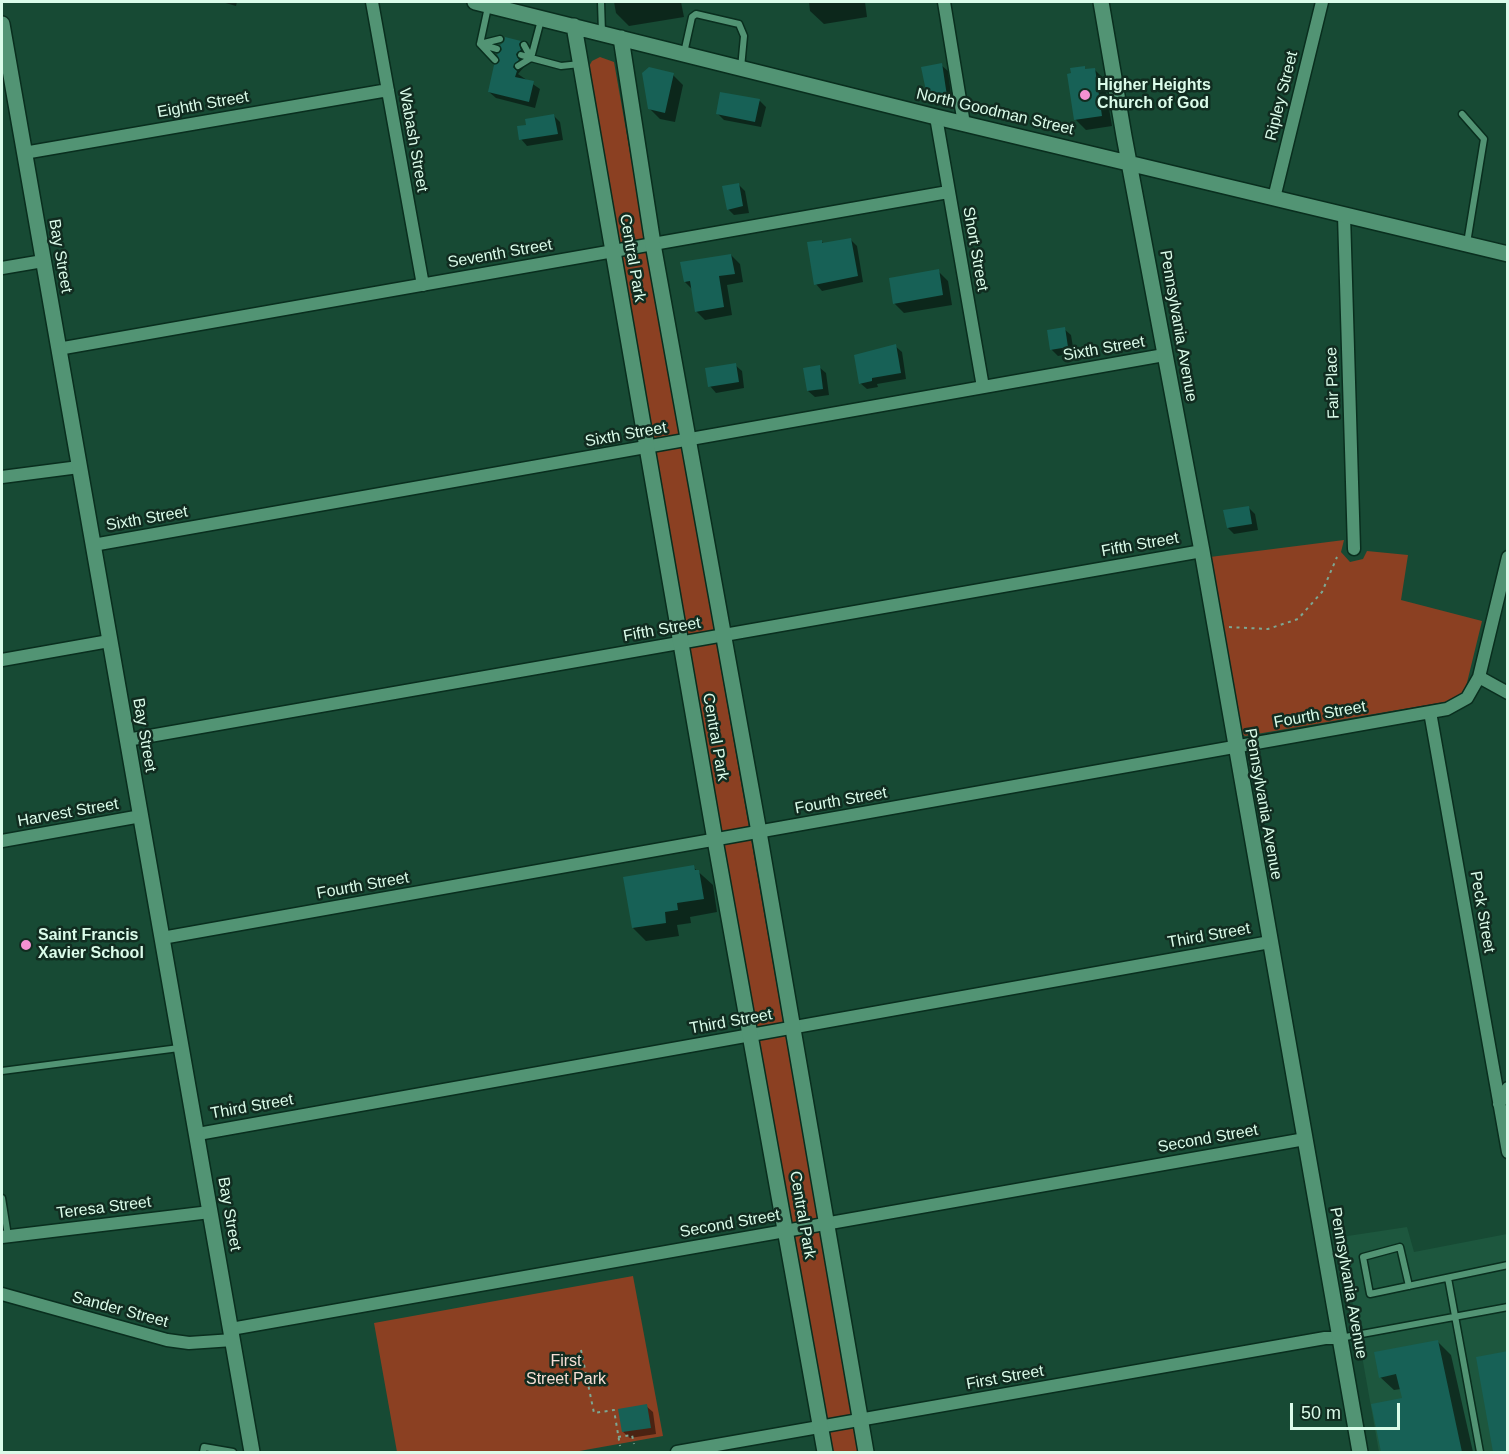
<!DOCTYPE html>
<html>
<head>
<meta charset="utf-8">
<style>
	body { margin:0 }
	#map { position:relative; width:1509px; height:1454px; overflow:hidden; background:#174a34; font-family:Arial,sans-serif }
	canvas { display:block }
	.frame { position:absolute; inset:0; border:3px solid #dbfcea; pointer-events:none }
	.scale { position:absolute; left:1290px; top:1403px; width:110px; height:27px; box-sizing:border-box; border:3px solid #dbfcea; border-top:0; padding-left:8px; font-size:18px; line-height:21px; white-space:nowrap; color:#dbfcea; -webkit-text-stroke:4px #112c20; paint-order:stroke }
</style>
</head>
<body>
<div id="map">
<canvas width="1509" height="1454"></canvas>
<div class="frame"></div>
<div class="scale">50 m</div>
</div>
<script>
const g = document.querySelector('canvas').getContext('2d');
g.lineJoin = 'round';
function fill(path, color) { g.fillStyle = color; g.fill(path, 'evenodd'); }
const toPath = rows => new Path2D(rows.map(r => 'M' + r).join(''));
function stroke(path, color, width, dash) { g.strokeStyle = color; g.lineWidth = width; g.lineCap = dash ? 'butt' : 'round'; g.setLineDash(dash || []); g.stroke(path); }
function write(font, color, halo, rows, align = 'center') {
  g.font = font + ' Arial,sans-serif'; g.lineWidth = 5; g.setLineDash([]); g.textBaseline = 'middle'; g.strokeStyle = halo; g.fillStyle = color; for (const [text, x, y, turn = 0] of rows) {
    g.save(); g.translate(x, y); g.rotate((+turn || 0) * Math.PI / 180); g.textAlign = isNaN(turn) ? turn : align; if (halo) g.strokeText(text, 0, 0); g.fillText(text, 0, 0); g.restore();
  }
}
fill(toPath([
	[1407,1227,1414,1252,1507,1234,1507,1452,1379,1452,1341,1237]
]), '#1d573e');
fill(toPath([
	[600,57,614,62,859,1452,832,1452,587,70,592,61],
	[1344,540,1341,552,1350,562,1363,559,1367,551,1408,555,1401,600,1482,621,1464,695,1456,700,1245,736,1241,733,1210,557],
	[633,1276,663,1436,574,1452,397,1452,374,1323]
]), '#8b4022');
fill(toPath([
	[222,2,237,2,236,6],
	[614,2,681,2,684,17,629,26,616,13],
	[809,2,865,2,867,17,824,24,810,11],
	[506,39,521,42,527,48,526,57,521,61,524,67,518,74,540,89,535,108,496,98,489,92,502,61],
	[941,65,948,71,952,102,934,97,927,90],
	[1084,68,1087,71,1094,69,1104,79,1112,126,1086,130,1076,120],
	[673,75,683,85,675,122,660,119,650,109],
	[760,101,766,107,761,127,724,120,717,113],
	[554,116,560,122,563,140,527,146,521,139,528,126],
	[739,185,745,191,749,213,734,215,728,209],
	[851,240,857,246,863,282,822,291,816,284,821,241,824,244],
	[731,255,740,264,743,282,727,285,732,315,705,320,696,311,692,289,685,282],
	[938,271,948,281,952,305,904,313,894,303],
	[1064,329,1071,335,1074,353,1058,356,1051,349],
	[895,346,902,352,906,379,877,384,878,387,867,389,860,383],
	[735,365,742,371,744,388,716,393,710,386],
	[819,367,826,373,829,395,815,397,808,391],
	[1249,508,1255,514,1258,530,1234,534,1228,528],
	[693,867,713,885,717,912,690,917,691,923,677,925,679,936,646,941,633,928],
	[1438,1342,1451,1355,1473,1452,1382,1452,1373,1405,1404,1399,1401,1389,1394,1390,1380,1377],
	[646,1406,653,1412,656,1434,630,1438,623,1432]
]), '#0007');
fill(toPath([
	[505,37,521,41,519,44,521,50,516,54,519,60,513,67,517,71,515,77,534,81,529,102,488,92,494,65,500,61,497,54,502,50,500,45,504,42],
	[942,63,947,96,926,91,921,67],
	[1085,66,1085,69,1095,68,1102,116,1074,120,1067,74,1071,73,1070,68],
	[649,67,674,73,665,113,648,109,642,73],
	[720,92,760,99,755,122,716,114],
	[554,114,558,134,519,140,517,126,526,125,525,119],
	[739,183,743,206,727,210,722,186],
	[851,238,858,276,814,285,807,242,822,240,822,243],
	[731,254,735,274,719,276,724,307,695,312,690,281,684,282,680,262],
	[939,269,943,295,893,304,889,278],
	[1065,327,1068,347,1050,350,1047,330],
	[896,344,901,373,872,378,872,381,859,384,854,355],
	[736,363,739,382,708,387,705,368],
	[820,365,823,389,807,391,803,368],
	[1249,506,1252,524,1227,528,1223,510],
	[694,865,695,870,699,870,704,899,677,903,678,910,665,912,666,923,632,928,623,877],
	[1438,1340,1462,1452,1381,1452,1371,1404,1402,1398,1396,1374,1379,1378,1374,1352],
	[1508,1351,1508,1452,1493,1452,1476,1357],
	[647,1404,651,1428,622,1432,618,1409]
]), '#176156');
const lane = toPath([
	[601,2,602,33],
	[488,7,480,44,500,39],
	[524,45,531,58,561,66,580,64],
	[684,53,692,17,696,14,739,24,744,36,741,68],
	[531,58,541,20],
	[495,60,480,44,497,49],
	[518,66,531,58,521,55],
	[1462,114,1484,139,1467,243],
	[2,1071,179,1048],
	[2,1198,8,1236],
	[1448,1278,1480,1452],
	[1409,1286,1400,1247,1363,1257,1370,1294,1508,1265],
	[1340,1338,1508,1307],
	[203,1452,204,1447,233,1452]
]);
const street = toPath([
	[372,2,423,285],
	[944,2,964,124],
	[936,117,983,387],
	[24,153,388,90],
	[1274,198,1322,2],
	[1344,215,1354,549],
	[2,268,43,261],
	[58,349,948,192],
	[2,477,79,467],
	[93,545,1164,355],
	[2,660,109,641],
	[1479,677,1508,693],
	[1430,712,1508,1152],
	[127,740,1202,551],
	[2,841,141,816],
	[162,938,1447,709,1467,698,1479,677,1508,557],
	[1499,1104,1508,1088],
	[198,1134,1270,942],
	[2,1237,210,1212],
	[2,1294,167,1340,189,1343,233,1340],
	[231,1329,1305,1139],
	[677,1452,1325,1338,1339,1338]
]);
const secondary = toPath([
	[475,2,936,117,1508,254],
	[1101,2,1124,136,1202,551,1360,1452],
	[2,24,252,1452],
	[574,26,715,840,825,1452],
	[621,38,653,244,759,832,866,1452]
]);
stroke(lane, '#092e1e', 9);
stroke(street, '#092e1e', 15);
stroke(secondary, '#092e1e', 18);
stroke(toPath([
	[1229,627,1268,629,1298,619,1322,592,1337,557],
	[581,1350,594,1413,614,1410,620,1446],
	[618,1437,632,1435,634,1444]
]), '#7da793', 2, [3, 4.5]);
stroke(lane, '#529474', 6);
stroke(street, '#529474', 12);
stroke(secondary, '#529474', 15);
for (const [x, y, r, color] of [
	[1085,95,6,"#f591d2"],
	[26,945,6,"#f591d2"]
]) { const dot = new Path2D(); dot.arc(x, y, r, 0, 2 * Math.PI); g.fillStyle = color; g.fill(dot); stroke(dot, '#112c20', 2); }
write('bold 16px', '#dbfcea', '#112c20', [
	["Higher Heights",1097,86],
	["Church of God",1097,104],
	["Saint Francis",38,936],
	["Xavier School",38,954]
], 'left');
write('16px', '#dbfcea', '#112c20', [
	["Ripley Street",1282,96,-76],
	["Eighth Street",203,105,-10],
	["North Goodman Street",995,112,13],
	["Wabash Street",413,140,80],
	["Short Street",975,249,80],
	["Seventh Street",500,254,-10],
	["Bay Street",60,256,80],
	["Central Park",632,258,80],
	["Pennsylvania Avenue",1178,326,80],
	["Sixth Street",1104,349,-10],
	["Fair Place",1333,383,-92],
	["Sixth Street",626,435,-10],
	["Sixth Street",147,519,-10],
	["Fifth Street",1140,545,-10],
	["Fifth Street",662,630,-10],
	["Fourth Street",1320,715,-10],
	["Bay Street",144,735,80],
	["Central Park",715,737,80],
	["Fourth Street",841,801,-10],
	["Pennsylvania Avenue",1263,804,80],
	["Harvest Street",68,813,-10],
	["Fourth Street",363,886,-10],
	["Peck Street",1482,912,80],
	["Third Street",1209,936,-10],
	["Third Street",731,1022,-10],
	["Third Street",252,1107,-10],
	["Second Street",1208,1139,-10],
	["Teresa Street",104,1208,-7],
	["Bay Street",229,1214,80],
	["Central Park",802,1215,80],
	["Second Street",730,1224,-10],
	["Pennsylvania Avenue",1348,1283,80],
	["Sander Street",120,1310,15],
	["First Street",1005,1378,-10]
]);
write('16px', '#f6ded4', '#112c20', [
	["First",566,1362],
	["Street Park",566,1380]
]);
</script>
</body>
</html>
